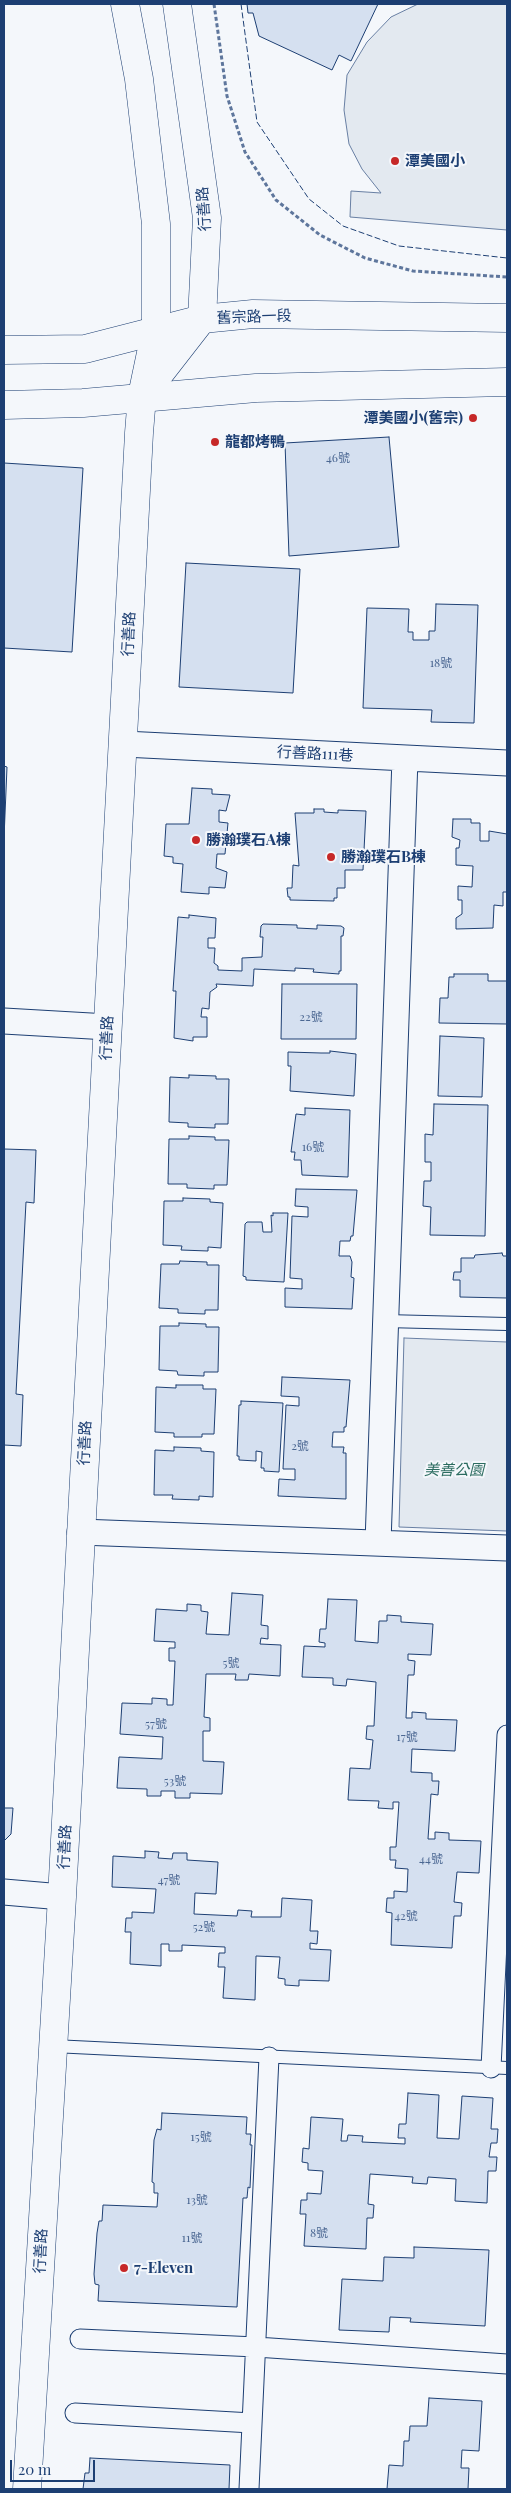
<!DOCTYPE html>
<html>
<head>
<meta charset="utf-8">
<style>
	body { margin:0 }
	#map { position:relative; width:511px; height:2493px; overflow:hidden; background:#f4f7fb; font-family:"Playfair Display",serif }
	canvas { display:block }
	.frame { position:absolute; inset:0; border:5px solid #1d3f73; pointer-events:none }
	.scale { position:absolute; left:10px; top:2460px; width:85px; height:22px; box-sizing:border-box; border:2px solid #1d3f73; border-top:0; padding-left:6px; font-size:15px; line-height:18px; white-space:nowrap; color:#1d3f73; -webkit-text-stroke:4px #f4f7fb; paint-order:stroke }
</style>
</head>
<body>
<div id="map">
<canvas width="511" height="2493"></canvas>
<div class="frame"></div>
<div class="scale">20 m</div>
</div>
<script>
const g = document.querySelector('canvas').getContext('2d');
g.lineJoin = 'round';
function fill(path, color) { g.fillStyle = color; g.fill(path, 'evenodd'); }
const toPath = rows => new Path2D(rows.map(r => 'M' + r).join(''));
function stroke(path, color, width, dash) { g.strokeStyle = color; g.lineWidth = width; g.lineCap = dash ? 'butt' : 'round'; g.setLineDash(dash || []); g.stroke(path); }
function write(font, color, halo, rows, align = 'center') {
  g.font = font + ' "Playfair Display","Noto Sans TC",serif'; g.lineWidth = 4; g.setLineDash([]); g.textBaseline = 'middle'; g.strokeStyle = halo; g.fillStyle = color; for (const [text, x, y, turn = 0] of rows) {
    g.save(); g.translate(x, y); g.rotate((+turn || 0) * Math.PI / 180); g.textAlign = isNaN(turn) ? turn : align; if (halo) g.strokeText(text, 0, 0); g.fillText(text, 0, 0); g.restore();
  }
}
const green = toPath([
	[418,4,507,4,507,230,350,217,351,191,381,193,362,169,349,144,344,110,347,75,367,42,391,17,418,4],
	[404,1338,507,1342,507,1531,399,1527,404,1338]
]);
fill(green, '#e3e9f0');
stroke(green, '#687fa3', 1);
const building = toPath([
	[247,4,378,4,351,61,339,55,332,70,259,36,253,13,248,13,247,4],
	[389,437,399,547,289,556,285,443,389,437],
	[4,463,83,468,72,652,4,648,4,463],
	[186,563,300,569,293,693,179,687,186,563],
	[436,604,478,605,474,723,431,722,432,710,363,708,367,608,409,609,408,632,413,632,413,640,429,640,429,631,435,631,436,604],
	[4,766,7,767,4,838,4,766],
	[192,788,212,789,212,794,230,795,226,811,219,810,219,822,228,823,225,854,217,854,216,868,227,872,225,888,209,887,209,894,181,892,183,864,173,863,173,857,164,856,166,824,189,824,192,788],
	[314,809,324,809,324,812,338,813,338,810,366,811,363,870,345,870,345,888,337,888,337,898,334,898,334,901,290,900,290,897,288,897,287,888,292,888,293,865,299,866,295,813,314,813,314,809],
	[453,819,471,819,471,823,480,823,480,841,489,841,489,831,507,834,507,892,503,892,503,906,494,905,493,928,456,929,456,918,462,914,462,900,458,900,458,886,472,887,473,866,456,865,456,848,459,848,460,840,452,837,453,819],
	[189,915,216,918,215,938,208,938,208,948,215,948,214,963,218,966,218,970,242,971,242,958,262,957,263,937,260,937,261,926,263,924,297,925,297,928,317,929,317,925,341,926,344,928,343,936,341,936,341,971,339,971,339,974,313,972,314,969,295,968,295,971,254,969,253,986,216,984,217,987,210,992,209,1009,202,1008,201,1017,207,1017,207,1037,193,1037,193,1041,174,1038,176,991,173,991,178,917,189,918,189,915],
	[454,974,488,974,488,981,507,981,507,1024,439,1023,440,998,448,998,449,977,454,977,454,974],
	[282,984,357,984,356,1039,281,1039,282,984],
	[440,1036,484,1038,482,1097,438,1096,440,1036],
	[330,1051,356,1054,354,1096,290,1091,291,1066,288,1066,288,1052,321,1053,330,1053,330,1051],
	[189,1075,216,1076,216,1079,229,1079,228,1124,215,1124,215,1128,188,1127,188,1123,169,1122,170,1077,189,1078,189,1075],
	[434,1104,488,1105,485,1236,430,1235,431,1207,423,1206,424,1181,431,1181,431,1162,425,1162,425,1134,433,1135,434,1104],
	[305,1108,350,1110,348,1177,302,1175,301,1160,294,1160,295,1152,291,1152,296,1114,305,1115,305,1108],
	[189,1136,215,1137,215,1140,229,1140,227,1185,214,1185,214,1189,187,1188,187,1184,168,1184,169,1139,189,1139,189,1136],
	[4,1149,36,1150,34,1203,26,1202,16,1394,23,1395,21,1446,4,1445,4,1149],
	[296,1189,357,1190,353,1236,351,1236,350,1241,340,1241,339,1256,350,1256,352,1262,351,1277,354,1278,352,1309,285,1307,285,1288,302,1289,302,1279,290,1278,292,1216,308,1217,308,1207,295,1206,296,1189],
	[183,1198,210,1199,210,1202,223,1203,221,1248,208,1247,208,1251,181,1250,182,1246,163,1245,164,1201,183,1201,183,1198],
	[273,1213,288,1213,284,1282,246,1280,246,1277,243,1276,245,1224,247,1222,262,1222,263,1232,272,1232,271,1215,273,1216,273,1213],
	[502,1253,503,1256,507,1256,507,1298,460,1297,460,1280,453,1280,454,1272,461,1272,461,1258,474,1258,475,1255,502,1253],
	[180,1261,207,1262,207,1265,219,1265,218,1310,205,1310,205,1314,178,1313,178,1309,159,1308,161,1264,179,1264,180,1261],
	[179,1323,206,1324,206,1327,219,1327,218,1372,204,1372,204,1376,178,1375,177,1371,159,1370,160,1326,179,1326,179,1323],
	[282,1377,350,1380,346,1427,344,1427,344,1432,333,1432,332,1447,344,1447,343,1453,346,1453,346,1499,278,1496,279,1479,295,1480,295,1469,283,1469,286,1405,299,1406,299,1397,281,1396,282,1377],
	[176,1385,203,1385,203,1389,216,1389,214,1434,202,1434,202,1437,174,1437,174,1433,155,1432,156,1387,176,1388,176,1385],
	[241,1401,283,1403,279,1472,264,1471,264,1468,261,1468,262,1452,256,1451,256,1461,239,1460,239,1456,237,1456,239,1405,241,1405,241,1401],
	[174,1447,201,1448,201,1451,214,1452,213,1497,199,1496,199,1500,172,1499,173,1495,154,1495,155,1450,174,1451,174,1447],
	[232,1593,263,1595,261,1625,268,1626,268,1639,261,1638,260,1644,281,1645,280,1676,249,1674,248,1680,235,1680,236,1674,206,1674,204,1717,210,1718,210,1731,203,1731,203,1761,224,1762,222,1794,190,1793,190,1798,175,1798,175,1791,161,1791,161,1796,147,1796,147,1789,117,1788,119,1757,162,1759,163,1737,120,1734,122,1703,152,1704,152,1698,167,1699,167,1705,173,1705,175,1661,169,1661,169,1648,175,1648,175,1642,154,1641,156,1609,187,1611,187,1604,201,1605,201,1611,208,1612,206,1634,229,1635,232,1593],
	[328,1599,357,1600,355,1641,378,1643,379,1621,387,1621,387,1615,401,1616,401,1622,433,1624,431,1655,408,1654,408,1660,415,1661,414,1675,408,1675,406,1718,412,1718,412,1712,426,1713,426,1719,457,1720,455,1751,412,1749,411,1772,432,1773,432,1781,439,1781,438,1795,431,1794,428,1839,435,1839,435,1832,449,1833,449,1840,481,1841,479,1873,457,1872,454,1902,462,1903,461,1916,454,1916,452,1948,391,1945,392,1913,386,1912,387,1898,394,1898,394,1891,407,1892,408,1869,395,1868,396,1860,390,1860,390,1847,396,1847,399,1802,393,1802,393,1809,378,1808,379,1801,348,1800,350,1768,370,1769,373,1740,366,1739,367,1726,374,1726,376,1682,347,1679,346,1686,333,1685,333,1678,302,1677,304,1646,325,1647,325,1643,319,1642,320,1629,326,1629,328,1599],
	[4,1808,13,1808,11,1834,4,1841,4,1808],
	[145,1851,159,1852,158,1858,172,1859,173,1853,187,1853,187,1860,218,1862,216,1894,195,1893,194,1914,237,1916,238,1910,252,1911,251,1917,281,1917,282,1898,312,1900,310,1931,318,1931,317,1944,310,1943,310,1949,331,1950,329,1981,299,1980,299,1986,285,1985,285,1979,278,1978,280,1957,256,1956,255,2000,223,1998,225,1967,218,1967,219,1953,225,1953,225,1947,182,1945,182,1951,169,1951,169,1944,161,1944,161,1966,130,1964,131,1932,125,1932,126,1918,132,1918,132,1912,154,1913,156,1889,112,1887,113,1856,145,1858,145,1851],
	[408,2093,439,2095,437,2138,459,2139,462,2096,493,2098,491,2129,498,2129,497,2143,491,2143,489,2157,497,2157,496,2171,488,2171,487,2203,455,2201,456,2179,428,2177,427,2184,412,2183,413,2177,370,2174,368,2204,374,2205,373,2218,367,2218,366,2249,304,2246,306,2214,300,2214,301,2200,307,2200,307,2193,321,2194,323,2171,308,2170,308,2163,302,2162,303,2148,309,2149,311,2117,343,2119,341,2141,347,2141,348,2135,363,2136,362,2142,405,2144,405,2138,398,2138,399,2124,406,2124,408,2093],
	[162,2113,247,2117,246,2134,251,2134,250,2145,252,2145,250,2188,248,2187,247,2198,243,2198,237,2307,98,2301,99,2285,95,2284,94,2274,97,2233,99,2221,102,2221,103,2205,157,2207,158,2193,154,2193,154,2183,152,2182,154,2140,157,2129,161,2130,162,2113],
	[414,2247,489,2250,485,2326,410,2322,411,2318,390,2317,389,2332,339,2330,342,2279,383,2281,384,2257,414,2258,414,2247],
	[429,2398,482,2401,479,2451,462,2450,461,2468,469,2468,468,2489,387,2489,389,2465,403,2466,404,2441,409,2441,410,2426,427,2426,429,2398],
	[90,2458,230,2465,229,2489,83,2489,85,2473,89,2473,90,2458]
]);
fill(building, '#d5e0f0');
stroke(building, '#1d3f73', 1);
const service = toPath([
	[385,1321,507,1324],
	[53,2046,507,2068]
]);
const pedestrian = toPath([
	[491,2068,507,1735],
	[80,2339,256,2347,507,2364],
	[75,2413,252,2423],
	[249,2489,269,2057]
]);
const minor = toPath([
	[124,744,507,763],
	[4,1021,108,1027],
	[80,1532,507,1548],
	[378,1543,405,758],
	[4,1892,62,1897]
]);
const tertiary = toPath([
	[146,391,202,319,207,218,177,4],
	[27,2489,62,1897,139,433,142,396,156,329,156,224,139,79,125,4]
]);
const secondary = toPath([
	[4,350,85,349,202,319,253,314,507,318],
	[4,405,83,403,256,388,507,382]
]);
stroke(service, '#1d3f73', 14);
stroke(pedestrian, '#1d3f73', 21);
stroke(minor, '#1d3f73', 27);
stroke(tertiary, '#1d3f73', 29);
stroke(secondary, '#1d3f73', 29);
stroke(toPath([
	[214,4,227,96,245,152,276,200,320,235,365,258,413,271,507,277]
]), '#5e769c', 3, [4, 2.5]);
stroke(service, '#f4f7fb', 12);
stroke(pedestrian, '#f4f7fb', 19);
stroke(minor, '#f4f7fb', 25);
stroke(tertiary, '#f4f7fb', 28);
stroke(secondary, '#f4f7fb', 28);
stroke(toPath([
	[241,4,257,122,309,199,343,226,399,246,507,258]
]), '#1d3f73', 1, [6, 2.5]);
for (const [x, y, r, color] of [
	[395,161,5,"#c62828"],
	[473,418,5,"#c62828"],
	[215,442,5,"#c62828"],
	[196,840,5,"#c62828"],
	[331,857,5,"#c62828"],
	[124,2268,5,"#c62828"]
]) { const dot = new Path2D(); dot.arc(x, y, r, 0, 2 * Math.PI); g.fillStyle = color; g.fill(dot); stroke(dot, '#f4f7fb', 2); }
write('12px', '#4b6792', null, [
	["46號",338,458],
	["18號",441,663],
	["22號",311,1017],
	["16號",313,1147],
	["2號",300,1446],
	["5號",231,1663],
	["57號",156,1724],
	["17號",407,1737],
	["53號",175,1781],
	["44號",431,1859],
	["47號",169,1880],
	["42號",406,1916],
	["52號",204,1927],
	["15號",201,2137],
	["13號",197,2200],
	["8號",319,2233],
	["11號",192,2238]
]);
write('bold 15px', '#1d3f73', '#f4f7fb', [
	["潭美國小",405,161],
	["潭美國小(舊宗)",463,418,"right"],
	["龍都烤鴨",225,442],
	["勝瀚璞石A棟",206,840],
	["勝瀚璞石B棟",341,857],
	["7-Eleven",134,2268]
], 'left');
write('15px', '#1d3f73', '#f4f7fb', [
	["行善路",204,209,-94],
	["舊宗路一段",254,317,-2],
	["行善路",129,634,-87],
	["行善路111巷",315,754,3],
	["行善路",107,1038,-87],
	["行善路",85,1443,-87],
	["行善路",65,1847,-87],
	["行善路",41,2251,-87]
]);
write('italic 15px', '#2c6c60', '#f4f7fb', [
	["美善公園",454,1470]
]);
</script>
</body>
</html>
